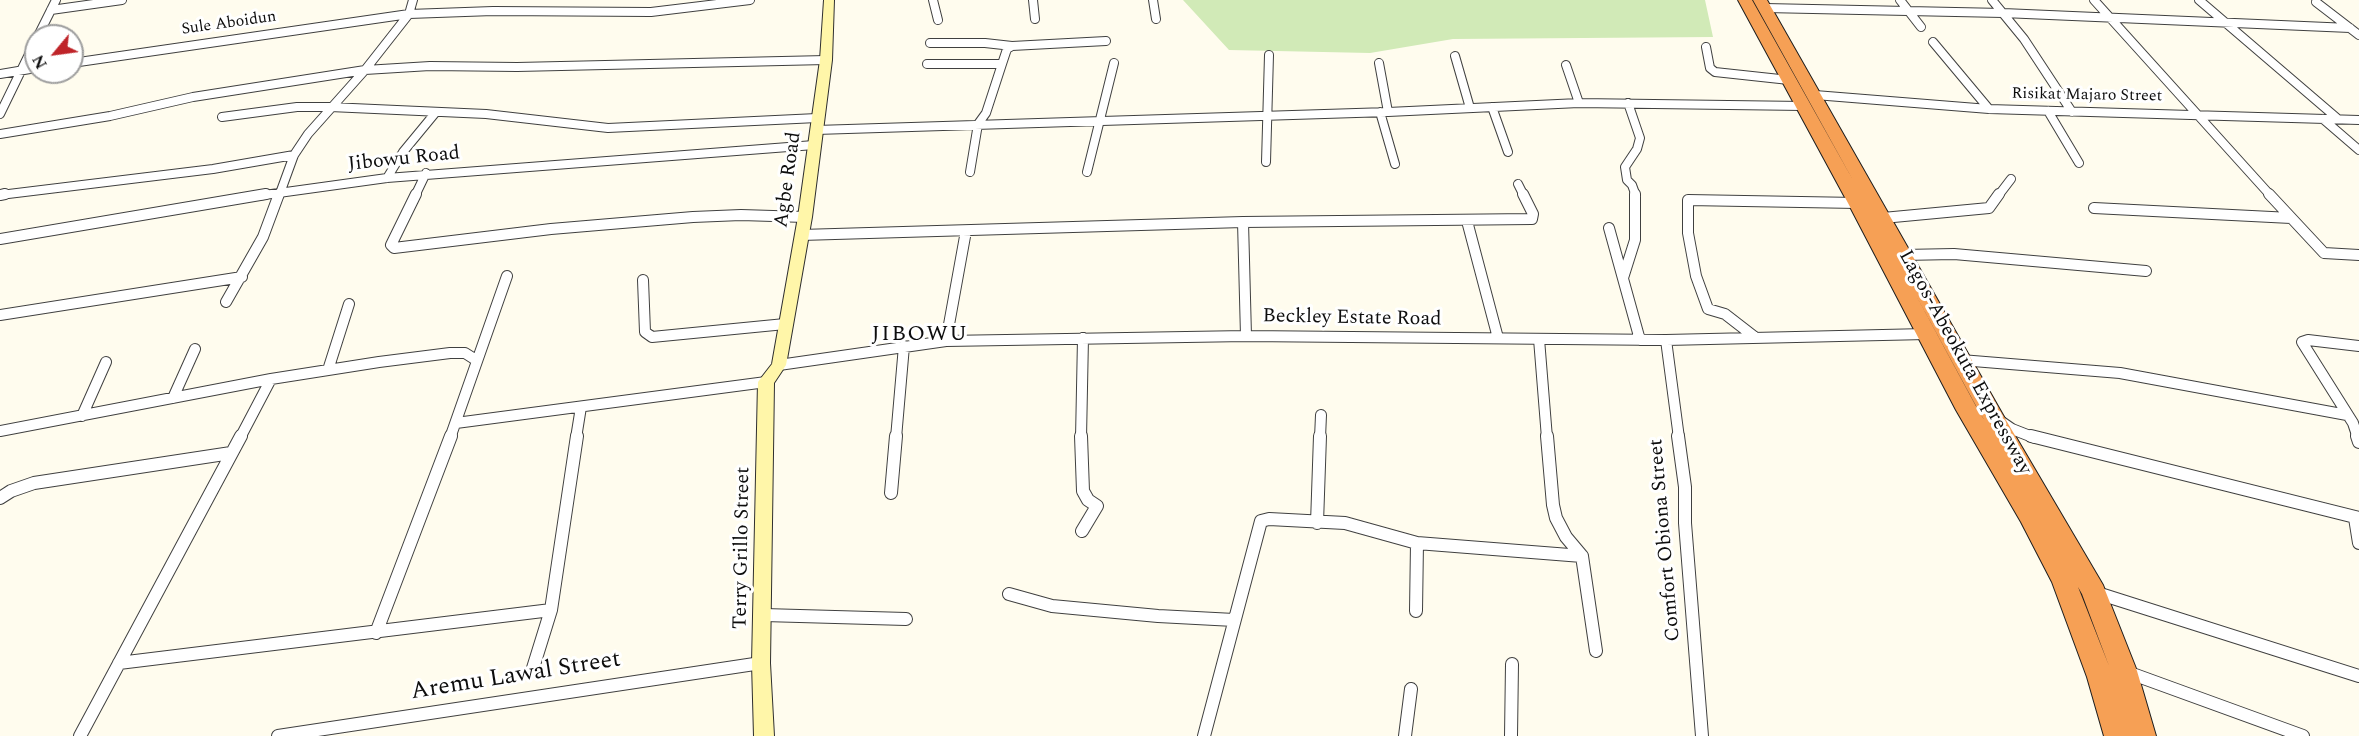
<!DOCTYPE html>
<html>
<head>
<meta charset="utf-8">
<style>
	body { margin:0 }
	#map { position:relative; width:2359px; height:736px; overflow:hidden; background:#fffcee; font-family:Spectral,serif }
	canvas { display:block }
	.north { position:absolute; left:24px; top:24px; width:60px; height:60px; box-sizing:border-box; background:#fff; border:2px solid #9e9e9e; border-radius:50%; rotate:241deg; font-size:16px; font-weight:700; line-height:24px; text-align:center; color:#0d0d0d }
	.north::after { content:''; display:block; margin:auto; width:21px; height:27px; background:#bf2429; clip-path:polygon(50% 0,100% 100%,50% 72%,0 100%) }
</style>
</head>
<body>
<div id="map">
<canvas width="2359" height="736"></canvas>
<div class="north">N</div>
</div>
<script>
const g = document.querySelector('canvas').getContext('2d');
g.lineJoin = 'round';
function fill(path, color) { g.fillStyle = color; g.fill(path, 'evenodd'); }
const toPath = rows => new Path2D(rows.map(r => 'M' + r).join(''));
function stroke(path, color, width, dash) { g.strokeStyle = color; g.lineWidth = width; g.lineCap = dash ? 'butt' : 'round'; g.setLineDash(dash || []); g.stroke(path); }
function write(font, color, halo, rows, align = 'center') {
  g.font = font + ' Spectral,serif'; g.lineWidth = 6; g.setLineDash([]); g.textBaseline = 'middle'; g.strokeStyle = halo; g.fillStyle = color; for (const [text, x, y, turn = 0] of rows) {
    g.save(); g.translate(x, y); g.rotate((+turn || 0) * Math.PI / 180); g.textAlign = isNaN(turn) ? turn : align; if (halo) g.strokeText(text, 0, 0); g.fillText(text, 0, 0); g.restore();
  }
}
fill(toPath([
	[1183,0,1705,0,1713,37,1453,39,1370,53,1229,50]
]), '#d1eab7');
const streetFar2 = toPath([
	[933,0,938,20],
	[1033,0,1035,19],
	[1153,0,1156,19],
	[1900,0,1921,27],
	[1992,0,2024,39,2072,112],
	[2094,0,2271,196],
	[2199,0,2338,119],
	[2316,2,2359,35],
	[1765,8,2003,13,2350,28],
	[51,10,122,0],
	[38,36,56,0],
	[1933,42,1989,109],
	[930,43,985,43,1012,46],
	[1706,47,1710,68,1715,72,1789,80],
	[1455,56,1470,108],
	[72,63,409,14,493,11,651,12,750,0],
	[1379,63,1388,112],
	[927,64,1002,64,986,113,978,124,970,172],
	[1002,64,1007,49,1012,46,1106,41],
	[1566,65,1579,103],
	[0,74,36,68],
	[1815,95,1989,109,2359,120],
	[1628,103,1640,138,1637,149,1625,167,1627,180,1632,185,1636,196],
	[1492,107,1508,152],
	[2048,111,2079,163],
	[1380,112,1395,164],
	[0,114,36,40],
	[222,117,297,107,330,107,486,114,608,128,817,118],
	[2323,119,2359,150],
	[816,130,1388,112,1579,103,1803,106],
	[0,134,110,116,193,97,365,70,430,66,517,67,826,60],
	[1266,162,1269,55],
	[1087,172,1114,63],
	[387,178,403,152,436,112],
	[1518,184,1524,196],
	[0,195,213,169,294,155],
	[257,196,387,178,814,145],
	[279,196,294,155,308,134,365,70,409,14,413,0],
	[415,196,426,173],
	[1998,196,2011,179]
]);
const streetFar1 = toPath([
	[416,194,391,245,394,248,551,229,693,217,741,215,805,217],
	[2269,194,2324,253,2359,255],
	[0,195,5,194],
	[2094,208,2291,218],
	[1883,218,1989,208,1999,194],
	[1467,221,1498,338],
	[1243,222,1246,336],
	[1609,228,1640,340],
	[801,235,1243,222,1532,219,1533,214,1523,194],
	[0,239,266,194],
	[1903,255,1954,254,2146,271],
	[1623,278,1635,240,1635,194],
	[643,280,645,332,652,337,785,324],
	[226,302,263,237,279,194],
	[0,315,242,277],
	[1756,338,1725,314,1708,309,1696,276,1688,233,1688,200,1857,203],
	[1539,339,1547,438],
	[1666,340,1679,438],
	[946,341,966,231],
	[1961,360,2120,373,2347,415],
	[779,365,946,341,1246,336,1666,340,1926,334],
	[328,370,349,304],
	[173,398,195,349],
	[82,416,106,362],
	[1999,420,2012,429,2035,438],
	[456,423,766,382],
	[0,431,271,379,379,362,450,353,465,353,476,360],
	[240,438,271,379],
	[450,438,507,276],
	[576,438,581,407],
	[896,438,904,346],
	[1081,438,1083,338],
	[1320,438,1321,415],
	[2358,438,2353,423,2302,342,2308,340,2359,346]
]);
const street = toPath([
	[1081,436,1083,491,1088,500,1097,506,1082,531],
	[1547,436,1553,505,1556,518,1566,537,1582,556,1596,651],
	[1678,436,1685,487,1685,523,1702,736],
	[2031,436,2359,518],
	[2357,436,2359,442],
	[891,493,896,436],
	[0,498,11,491,34,483,231,453],
	[2355,518,2359,543],
	[1317,523,1320,436],
	[2094,592,2359,676],
	[1009,594,1052,606,1158,616,1234,620],
	[1416,611,1417,543],
	[764,615,906,619],
	[376,633,451,436],
	[119,663,551,610],
	[533,668,551,610,577,436],
	[2127,672,2303,736],
	[80,736,241,436],
	[278,736,761,663],
	[1204,736,1261,521,1269,519,1345,523,1417,543,1582,556],
	[1405,736,1411,689],
	[1511,736,1512,664]
]);
const secondary = toPath([
	[824,0,834,0,832,60,812,217,786,365,774,383,770,663,774,736,754,736,752,663,758,382,772,364,798,217,820,60,824,0]
]);
const highway = toPath([
	[1738,0,1752,0,1854,182,1753,0,1767,0,2003,415,2103,585,2137,671,2156,736,2104,736,2087,677,2052,582,2021,522,1956,410,1848,203,1738,0],
	[1912,288,1981,415,1985,421,1978,410,1912,288],
	[2078,587,2082,594,2109,666,2078,587]
]);
stroke(streetFar2, '#404040', 10);
stroke(streetFar1, '#404040', 12);
stroke(street, '#404040', 14);
stroke(secondary, '#2f2f2f', 2);
stroke(highway, '#1e1e1e', 2);
stroke(streetFar2, '#fff', 8);
stroke(streetFar1, '#fff', 10);
stroke(street, '#fff', 12);
fill(secondary, '#fff6a9');
fill(highway, '#f6a055');
write('16px', '#0d0d0d', '#fff', [
	["Sule Aboidun",229,24,-8],
	["Risikat Majaro Street",2087,96,1]
]);
write('20px', '#0d0d0d', '#fff', [
	["Jibowu Road",404,160,-6],
	["Agbe Road",789,180,-82],
	["Beckley Estate Road",1352,319,1],
	["Lagos-Abeokuta Expressway",1964,363,61],
	["Comfort Obiona Street",1666,540,-95],
	["Terry Grillo Street",743,548,-89]
]);
g.letterSpacing = '1.5px';
write('22px', '#0d0d0d', '#fff', [
	["JIBOWU",920,336]
]);
g.letterSpacing = '0px';
write('24px', '#0d0d0d', '#fff', [
	["Aremu Lawal Street",516,677,-9]
]);
</script>
</body>
</html>
